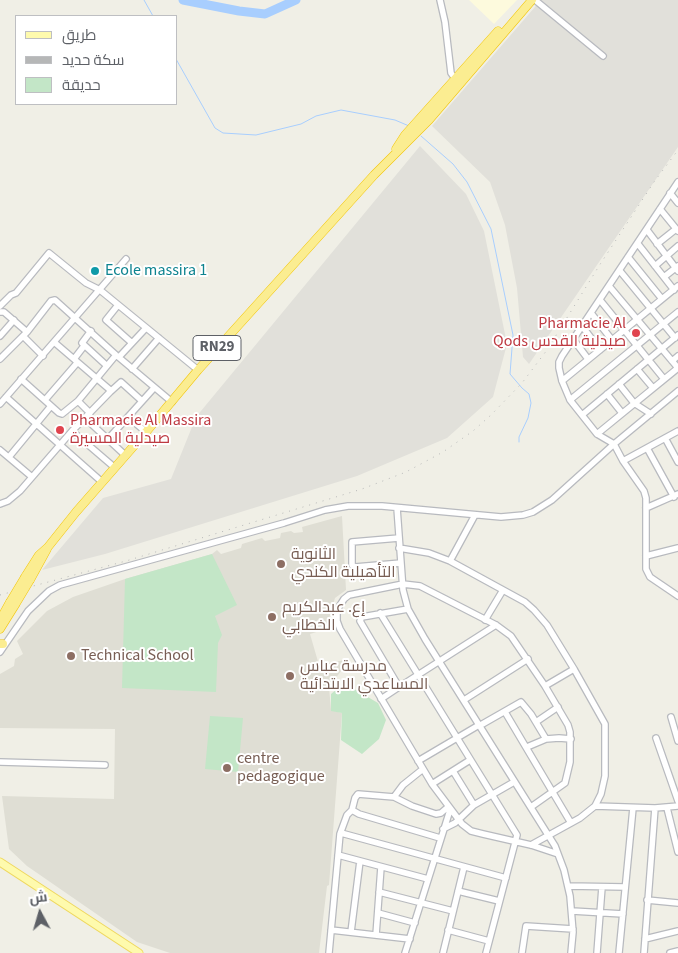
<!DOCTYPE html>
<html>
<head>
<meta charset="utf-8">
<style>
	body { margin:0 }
	#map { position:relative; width:678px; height:953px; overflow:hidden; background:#f0efe6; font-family:"Source Sans 3",Cairo,sans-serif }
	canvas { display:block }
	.legend { position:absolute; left:15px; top:15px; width:162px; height:90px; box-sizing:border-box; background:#fff; border:1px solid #bebfc2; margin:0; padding:6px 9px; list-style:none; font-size:15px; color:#5d6066 }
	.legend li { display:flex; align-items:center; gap:10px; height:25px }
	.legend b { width:25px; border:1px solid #bebfc2 }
	.north { position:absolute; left:15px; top:888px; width:50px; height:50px; -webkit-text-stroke:4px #fff; paint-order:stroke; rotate:354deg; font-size:14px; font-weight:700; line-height:20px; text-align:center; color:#5d6066 }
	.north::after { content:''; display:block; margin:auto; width:18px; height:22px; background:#5d6066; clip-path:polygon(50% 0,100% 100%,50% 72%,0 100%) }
</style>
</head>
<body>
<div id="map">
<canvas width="678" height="953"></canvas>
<ul class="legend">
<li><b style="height:6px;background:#fefaad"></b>طريق</li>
<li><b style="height:6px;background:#b6b7b7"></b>سكة حديد</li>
<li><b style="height:14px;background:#c3e6c7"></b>حديقة</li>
</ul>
<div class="north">ش</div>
</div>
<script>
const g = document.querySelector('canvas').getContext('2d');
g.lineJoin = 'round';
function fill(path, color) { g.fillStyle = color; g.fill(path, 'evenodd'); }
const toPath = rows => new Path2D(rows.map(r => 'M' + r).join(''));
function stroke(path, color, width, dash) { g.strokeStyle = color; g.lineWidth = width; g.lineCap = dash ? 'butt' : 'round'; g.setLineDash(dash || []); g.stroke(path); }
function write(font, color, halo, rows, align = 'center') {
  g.font = font + ' "Source Sans 3",Cairo,sans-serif'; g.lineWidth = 4; g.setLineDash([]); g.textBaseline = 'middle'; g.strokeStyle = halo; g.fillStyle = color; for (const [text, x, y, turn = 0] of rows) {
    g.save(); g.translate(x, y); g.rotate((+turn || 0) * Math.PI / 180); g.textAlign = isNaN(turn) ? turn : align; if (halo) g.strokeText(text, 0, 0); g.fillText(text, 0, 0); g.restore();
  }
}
fill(toPath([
	[469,0,517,0,494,24]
]), '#fdfadd');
fill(toPath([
	[541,0,678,0,678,147,529,364,523,357,517,288,505,225,490,182,432,126],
	[420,146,466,194,484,231,507,344,493,397,447,438,357,476,105,554,42,570,103,498,171,479,196,417]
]), '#e1e0da');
fill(toPath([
	[342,516,346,590,335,598,326,629,310,634,319,665,350,659,329,687,331,710,342,713,329,885,327,886,319,953,170,953,137,942,27,866,9,849,2,796,114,799,115,729,0,728,0,674,14,666,15,659,23,654,17,641,47,611,73,597,125,579,212,554,217,550,221,554,241,548,242,544,262,538,265,541,280,538,281,533,291,531,294,533,303,532,302,527]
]), '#dfded4');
fill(toPath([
	[212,554,237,605,215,616,222,635,218,643,216,692,122,688,125,579],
	[344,683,378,703,386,720,379,739,362,754,341,740,342,713,331,711,331,694],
	[210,716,243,718,238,772,205,769]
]), '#c3e6c7');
stroke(toPath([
	[144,0,153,16],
	[176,59,215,128,223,133,256,135,301,124,316,116,341,110,395,120,409,126],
	[421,136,453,164,467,182,491,229,513,335,510,374,522,388,529,394,531,403,528,418,519,437,519,442]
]), '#a8cefe', 1);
stroke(toPath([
	[183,0,239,11,265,14,296,0]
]), '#a8cefe', 9);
const minor = toPath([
	[440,0,445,22,451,73,456,80],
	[535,0,603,56],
	[678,182,562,356,559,362,559,368,562,381,570,400,597,434,614,444,623,461,644,491,646,498,646,569,650,577,678,596],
	[670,193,678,203],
	[660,209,678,231],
	[647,230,678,271],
	[638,244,674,290],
	[657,244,676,229],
	[628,257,662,299],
	[655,266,678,246],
	[620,271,675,338],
	[664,277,678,266],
	[609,286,678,368],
	[600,300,664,379],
	[118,305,106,320,132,343],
	[0,306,11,295,16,293,49,253,86,283,100,290,198,370],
	[0,312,4,312,27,332],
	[591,313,612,340],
	[582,326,600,350],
	[91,331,82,343,106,365],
	[0,336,14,320],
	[23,336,43,356],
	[573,339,588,359],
	[119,357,146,328],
	[0,359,27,332,51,301,55,300,116,355,172,402],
	[74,359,84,346],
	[672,361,678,356],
	[132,369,159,338],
	[637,369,653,388],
	[21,379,59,413,62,414,78,401,116,355],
	[562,381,678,286],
	[619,384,634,403,651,414],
	[110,392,121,382,142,401],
	[607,394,622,413],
	[6,397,102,482],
	[45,400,77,363],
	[570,400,678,312],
	[78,401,90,413],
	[0,404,126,259],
	[582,415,678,335],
	[128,417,146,432],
	[85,418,125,455],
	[72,431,114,467],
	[597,434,678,368],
	[665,438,678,462],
	[108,439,154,388],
	[647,448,674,497],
	[0,450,32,477],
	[9,457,51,406],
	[623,461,678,431],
	[0,504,8,501,20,491,72,431,110,392,109,389,54,342],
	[397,508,403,590,408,609,425,639,555,846,564,870,570,896,573,932,571,953],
	[646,508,678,494],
	[399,538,352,542,352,565,355,567,401,563],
	[399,548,429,553,450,561,525,602,534,610,547,625,574,669,605,724,605,776,601,794,595,806],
	[646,556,678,548],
	[450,561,475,515],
	[408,609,362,617,360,621,399,687,496,625],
	[380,613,517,835,486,953],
	[485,620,503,590],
	[0,652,28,611,49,591,60,585,284,523,325,510,348,506,382,506,501,517,523,515,533,512,552,500,614,444,678,391],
	[545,686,574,669],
	[381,699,399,687],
	[464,700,528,659],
	[505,712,571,823],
	[671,717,678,741],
	[536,722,558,707],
	[479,726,521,702,531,714,546,739],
	[656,738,678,801],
	[527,747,546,739,559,738,571,739],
	[418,761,479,725],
	[0,762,105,765],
	[423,769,403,785,394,797,358,794,355,798,352,810,359,814,440,838],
	[453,771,474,805],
	[432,784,470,760],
	[394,797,412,806,436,814,441,813,448,807],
	[531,807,565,783,570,762,570,732,568,725,545,686,511,636,496,625,420,586,403,584,349,595,344,599,337,610,337,621,340,629,432,784,462,824,471,831,483,834,531,845,558,854],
	[667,808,678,852],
	[443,829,455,823,474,805,514,782],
	[341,833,506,878],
	[531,845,580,818,595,806,655,808,678,806],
	[338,855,428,879],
	[568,886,625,887],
	[458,891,499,901],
	[379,892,453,911],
	[647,900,678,903],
	[572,911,623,914],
	[378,913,415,923],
	[331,930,410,939],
	[448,930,489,941],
	[351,932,360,861],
	[376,935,381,867],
	[645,939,678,931],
	[329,953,340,834,347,815,352,810],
	[405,953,450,810],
	[443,953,464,867],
	[522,953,526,926,573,929],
	[597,953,602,887],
	[619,953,633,808],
	[644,953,655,808],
	[670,953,678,951]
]);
const major = toPath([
	[0,862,139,953]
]);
const highway = toPath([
	[396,149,405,135,498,31],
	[25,577,39,555,48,547,76,512,146,432,198,370,374,175,429,120,532,0],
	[30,580,47,549],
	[0,620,10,602],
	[0,629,15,605],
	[0,644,3,644]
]);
stroke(minor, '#b8babf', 8);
stroke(major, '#efd85f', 9);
stroke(highway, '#f2c404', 9);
stroke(minor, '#fff', 5.5);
stroke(major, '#fefaad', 7);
stroke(highway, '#fbed91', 8);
stroke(toPath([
	[0,595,126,561,362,489,406,472,443,452,473,431,491,415,522,383,547,350,599,266,654,182,678,150]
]), '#b6b7b7', 1, [1, 6]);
const highwayBridge = toPath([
	[10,602,25,577],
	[15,605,30,580]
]);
stroke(highwayBridge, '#f2c404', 9, []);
stroke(highwayBridge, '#fbed91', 8);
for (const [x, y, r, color] of [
	[95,271,5,"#0f9aa8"],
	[636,333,5,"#e0444e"],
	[60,430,5,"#e0444e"],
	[281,564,5,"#8d6e63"],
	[272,617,5,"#8d6e63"],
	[71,656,5,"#8d6e63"],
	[290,676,5,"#8d6e63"],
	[227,768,5,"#8d6e63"]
]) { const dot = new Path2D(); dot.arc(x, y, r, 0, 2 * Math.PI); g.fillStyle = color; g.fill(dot); stroke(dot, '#fff', 2); }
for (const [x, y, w] of [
	[217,348,48]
]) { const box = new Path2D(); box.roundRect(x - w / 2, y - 12.5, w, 25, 4); g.fillStyle = '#fff'; g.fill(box); stroke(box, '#5d6066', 1); }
write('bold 15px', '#5d6066', null, [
	["RN29",217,348]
]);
write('16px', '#0d838f', '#fff', [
	["Ecole massira 1",105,271]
], 'left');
write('16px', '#be3a42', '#fff', [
	["Pharmacie Al",626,324],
	["Qods صيدلية القدس",626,342],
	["Pharmacie Al Massira",70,421,"left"],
	["صيدلية المسيرة",70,439,"left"]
], 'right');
write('16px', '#785e54', '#fff', [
	["الثانوية",291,555],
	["التأهيلية الكندي",291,573],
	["إع. عبدالكريم",282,608],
	["الخطابي",282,626],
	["Technical School",81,656],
	["مدرسة عباس",300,667],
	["المساعدي الابتدائية",300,685],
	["centre",237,759],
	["pedagogique",237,777]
], 'left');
</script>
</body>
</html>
